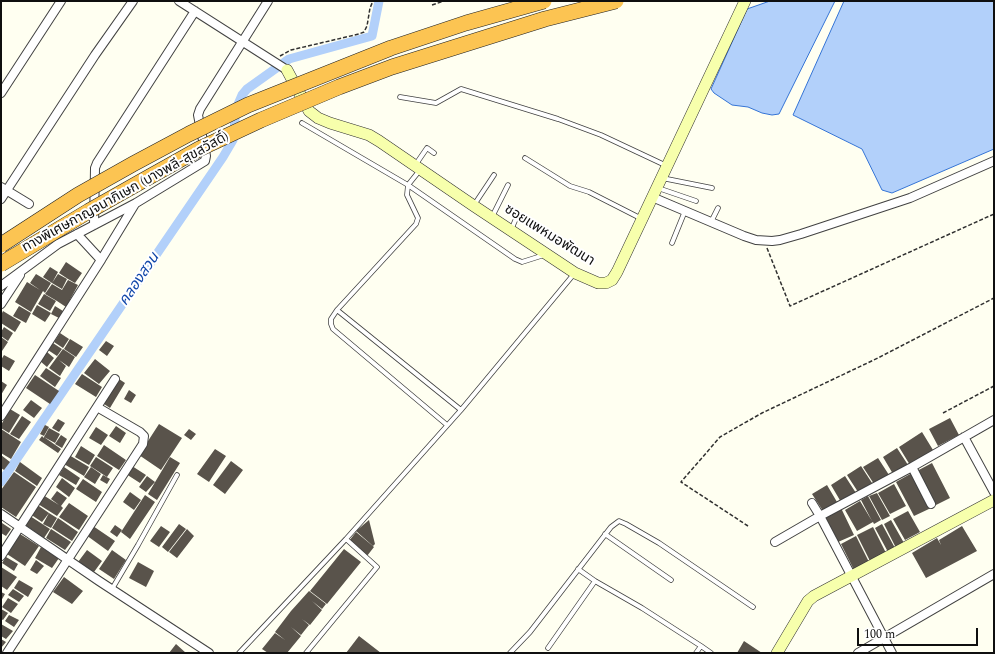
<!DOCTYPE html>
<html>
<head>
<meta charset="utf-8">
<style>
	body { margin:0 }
	#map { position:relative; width:995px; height:654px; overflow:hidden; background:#fffff1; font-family:Spectral,serif }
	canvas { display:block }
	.frame { position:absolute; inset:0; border:2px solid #0f0f0f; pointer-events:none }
	.scale { position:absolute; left:857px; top:628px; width:121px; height:18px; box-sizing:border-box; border:2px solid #0f0f0f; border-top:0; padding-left:5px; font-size:12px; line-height:14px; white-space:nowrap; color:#0f0f0f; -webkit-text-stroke:3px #fff; paint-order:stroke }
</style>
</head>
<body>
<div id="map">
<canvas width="995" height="654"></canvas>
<div class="frame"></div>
<div class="scale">100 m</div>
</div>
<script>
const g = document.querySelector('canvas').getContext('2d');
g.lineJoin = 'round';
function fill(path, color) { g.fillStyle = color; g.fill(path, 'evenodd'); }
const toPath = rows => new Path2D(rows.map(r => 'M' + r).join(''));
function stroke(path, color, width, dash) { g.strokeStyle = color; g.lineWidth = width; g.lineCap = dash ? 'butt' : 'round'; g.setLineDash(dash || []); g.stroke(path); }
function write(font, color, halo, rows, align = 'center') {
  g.font = font + ' Spectral,"Noto Sans Thai",serif'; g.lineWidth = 4; g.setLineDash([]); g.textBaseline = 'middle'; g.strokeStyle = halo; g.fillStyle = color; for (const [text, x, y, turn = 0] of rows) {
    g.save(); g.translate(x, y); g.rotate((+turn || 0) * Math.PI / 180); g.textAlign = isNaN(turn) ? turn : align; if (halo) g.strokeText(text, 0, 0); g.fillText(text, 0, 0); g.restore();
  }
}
const water = toPath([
	[770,1,835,1,779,114,772,115,762,113,748,107,732,105,714,93,711,89,747,9,770,1],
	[844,1,994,1,994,149,892,193,882,190,862,149,793,115,844,1]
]);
fill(water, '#b2d0fa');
stroke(water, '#3574d5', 1);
stroke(toPath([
	[1,482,223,157,233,140,236,109,242,95,247,89,289,59,372,36,379,1]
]), '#b2d0fa', 9);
fill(toPath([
	[66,262,82,273,75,283,68,279,69,277,68,279,59,273],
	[50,267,58,272,52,283,43,277],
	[36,274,51,283,45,293,43,291,31,312,15,302,27,282,40,290,30,283],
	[58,274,67,279,62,289,52,283],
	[68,280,78,285,66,307,57,301,60,296,57,301,45,294,52,284,62,290],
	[44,294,56,301,50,311,38,304],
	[37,305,51,313,45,322,32,314],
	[19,306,31,313,26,323,13,316],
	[55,306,63,311,59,318,51,314],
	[3,311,21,322,15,332,1,323,1,315],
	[4,327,13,333,8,341,1,336,1,332],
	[60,333,69,339,63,348,54,342],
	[1,337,8,342,2,351,1,350],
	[70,339,83,347,76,357,64,349],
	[106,341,114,346,107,356,99,350],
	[53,343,62,349,57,356,48,350],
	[63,349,75,357,69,367,59,360,66,366,60,376,49,368],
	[47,352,54,358,47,367,40,361],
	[4,355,15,361,9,371,1,366,1,360],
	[95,359,110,371,99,384,84,373],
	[46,368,61,378,55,387,40,376],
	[82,374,102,387,96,397,75,384],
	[35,375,59,391,50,404,26,388],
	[119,379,125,383,110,408,104,404],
	[1,381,7,385,1,395],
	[129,390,136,395,131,403,124,399],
	[31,400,42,408,34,418,23,410],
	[10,409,20,415,9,433,1,428,1,425],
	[22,416,31,422,19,439,10,434],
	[950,418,959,435,938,446,929,429],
	[58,419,65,423,59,432,52,428],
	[159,424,182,438,161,470,139,455],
	[45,425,49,427,44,436,40,434],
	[116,426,126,433,120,443,109,436],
	[96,427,108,435,101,445,89,438],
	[49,428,60,434,55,443,44,437],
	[1,429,21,442,11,459,1,453],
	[189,429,196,434,191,440,184,435],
	[922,432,933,450,910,465,899,447],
	[61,435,67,439,62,448,55,444],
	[42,436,43,437,43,438,44,437,61,449,58,453,39,440],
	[104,445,126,460,119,470,97,456],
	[81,446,95,455,89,465,75,457],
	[897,448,908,465,893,474,883,457],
	[215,449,226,456,209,482,197,474],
	[1,455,10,462,4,470,1,468],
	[69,455,89,467,84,476,64,464],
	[96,457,113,468,107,477,90,466],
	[170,457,180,463,157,500,148,494],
	[878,458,889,475,874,484,863,467],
	[231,461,243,470,225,494,213,485],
	[20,462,42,478,37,486,15,471],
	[932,463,950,498,934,506,915,472],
	[132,466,146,475,140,483,126,474],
	[861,466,872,483,858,492,847,475],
	[64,467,80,478,76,485,59,475],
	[91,467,101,474,95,484,84,477],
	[14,472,36,487,16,517,1,507,1,490],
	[912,473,931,508,914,516,896,482],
	[103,475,110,479,107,484,100,480],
	[147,476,155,482,146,492,139,487],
	[845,476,856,493,841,502,831,485],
	[62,478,75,488,69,497,56,487],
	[83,479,102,492,96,502,76,489],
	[894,484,906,506,890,514,878,493],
	[827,485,837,502,823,511,812,494],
	[57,491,67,498,61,506,63,508,57,516,38,504,43,495,59,505,51,499],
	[130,492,141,500,134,510,123,502],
	[877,493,890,516,882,520,869,496],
	[145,495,155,502,130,539,121,532],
	[868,496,881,520,874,524,873,522,857,531,845,510,860,501,872,521,861,500],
	[69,503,88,516,79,530,59,517],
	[36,504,49,513,42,522,30,514],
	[841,508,854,535,838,542,825,516],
	[908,511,920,532,905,540,893,519],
	[49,513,57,518,51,528,43,524],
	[30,516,50,529,44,538,24,524],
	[58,518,78,532,72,541,52,528],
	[369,520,375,544,373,546,356,531],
	[891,520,904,543,896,548,884,524],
	[2,523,11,529,6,536,1,533,1,525],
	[179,524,186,529,168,552,162,547],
	[882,524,895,548,888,552,875,528],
	[115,525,122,530,117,537,110,532],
	[93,526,115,541,108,551,86,535],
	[161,526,170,532,159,547,150,541],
	[962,526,977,551,926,578,912,553,937,538,941,545,939,540],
	[873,527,886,553,870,561,857,535],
	[51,529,71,542,65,550,46,538],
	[187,529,194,536,177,558,169,552],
	[356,532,374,547,367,556,349,541],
	[20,534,39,546,25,566,7,554],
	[856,536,869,562,854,570,841,544],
	[41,547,59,558,52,568,35,558],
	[344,549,361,562,327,604,310,591],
	[87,550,102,561,94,572,78,562],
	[112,550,126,560,114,579,99,569],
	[6,557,18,564,14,571,2,563],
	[36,560,44,566,37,574,30,570],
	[138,562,154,571,146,587,129,578],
	[1,567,17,577,7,590,1,586],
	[64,577,83,591,72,604,53,592],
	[19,580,33,588,28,597,14,588],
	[13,589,24,596,19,602,8,595],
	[309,591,326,604,322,609,312,601,322,610,310,625,302,619,309,625,301,635,291,627,301,636,287,653,268,653,262,649,275,633,285,640,275,632,291,611],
	[1,592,5,594,1,601],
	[8,598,18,604,11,613,2,607],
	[1,609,8,613,3,620,1,619],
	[9,615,19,620,14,627,5,621],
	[1,624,13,631,6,639,1,636],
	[359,636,381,653,346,653],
	[1,639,6,642,1,648],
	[744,641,762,653,737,653],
	[176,644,186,653,169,653]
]), '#59534b');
const lane = toPath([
	[400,97,436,103,461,89,558,119,601,135,667,166],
	[302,123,408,185,515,259,522,262,544,255],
	[525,158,570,186,589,192,642,219],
	[416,164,427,148,434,153],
	[420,170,408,185,407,195,418,218,416,224,337,310,331,319,331,324,333,329,447,425],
	[662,178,712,188],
	[658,188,696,201],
	[474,205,494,175],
	[492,217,508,185],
	[711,222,718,208],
	[511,230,518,214],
	[672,243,685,211],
	[337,310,461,410],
	[605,534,671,580],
	[578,569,595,581,642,608,701,646],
	[112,589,138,545,177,475],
	[548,648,595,581],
	[239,653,346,539,461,410,574,274],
	[306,653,377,567,346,539],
	[510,653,530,632,611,527,619,521,626,524,659,543,753,607],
	[696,653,701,646,711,653]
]);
const street = toPath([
	[179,1,287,70],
	[1,93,61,1],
	[1,187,29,204],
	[652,197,744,236,756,240,772,241,780,240,801,234,910,198,994,161],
	[1,199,95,55,133,1],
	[94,225,95,168,97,163,195,11],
	[77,234,101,260],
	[1,286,58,244,136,203,205,161,206,156,198,115,200,109,268,1],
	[1,304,20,275],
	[1,416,101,260,135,204],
	[964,437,994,492],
	[912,467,931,504],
	[1,514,99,581,209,653],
	[775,542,820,516,812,503],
	[1,556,115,379],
	[7,653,143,444,144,436,140,432,97,407],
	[858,653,994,574],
	[892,653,820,516,912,467,994,420]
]);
const secondary = toPath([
	[287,70,309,111,318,118,330,123,369,135,379,141,474,206,575,273,598,283,606,283,612,280,617,272,745,1],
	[777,653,808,601,814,596,994,500]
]);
stroke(lane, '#424242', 5.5);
stroke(street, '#424242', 10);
stroke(secondary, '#313131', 12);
stroke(toPath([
	[432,5,444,1],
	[280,56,291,50,359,34,364,32,367,26,370,8,373,1],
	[767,248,790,306,994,214],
	[943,413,994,386],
	[748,526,681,482,720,437,762,413,878,358,994,298]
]), '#313131', 1.5, [4, 2]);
stroke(lane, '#fff', 4);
stroke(street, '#fff', 8);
stroke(secondary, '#f7ffac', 11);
const highwayBridge = toPath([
	[1,245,78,195,133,164,189,134,248,105,391,48,466,23,544,1],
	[1,264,89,211,142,181,199,149,261,120,339,87,392,67,545,19,616,1]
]);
stroke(highwayBridge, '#202020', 16, []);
stroke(highwayBridge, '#fcc452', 15);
write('14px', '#0f0f0f', '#fff', [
	["ทางพิเศษกาญจนาภิเษก (บางพลี-สุขสวัสดิ์)",126,193,-29],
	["ซอยแพหมอพัฒนา",549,236,32]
]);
write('italic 15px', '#1046a9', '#fff', [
	["คลองสวน",140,280,-56]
]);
</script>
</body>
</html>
